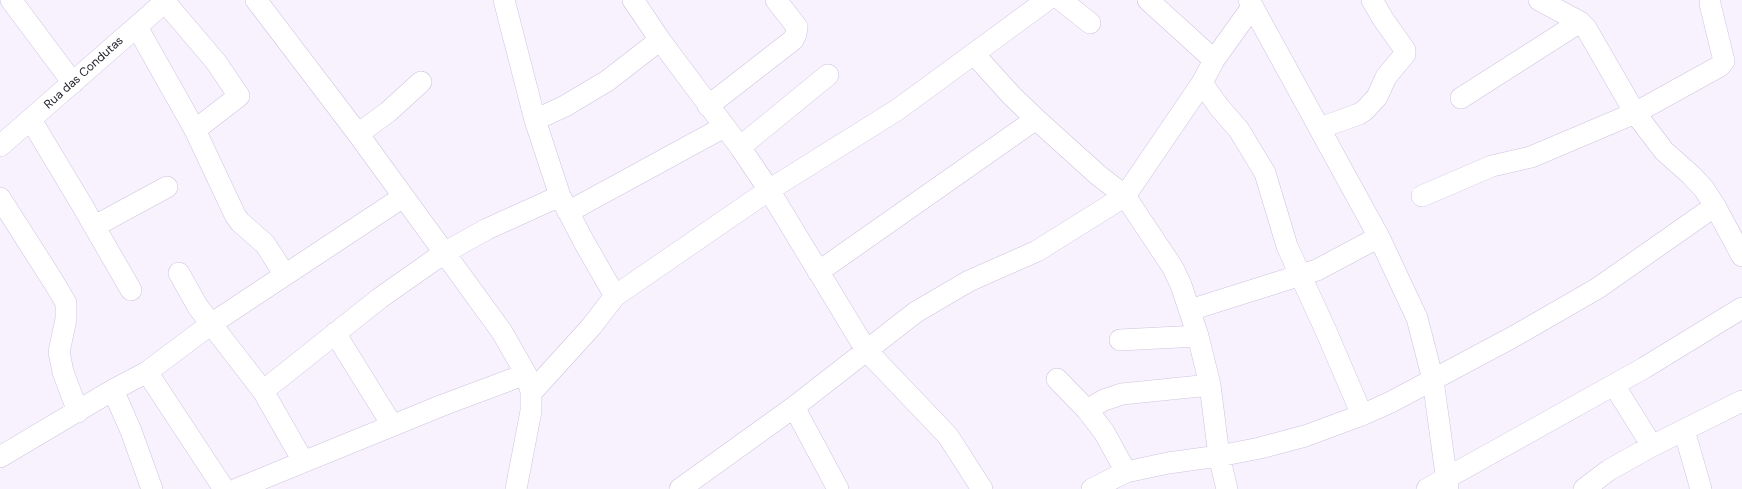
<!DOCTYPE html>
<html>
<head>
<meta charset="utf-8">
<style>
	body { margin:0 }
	canvas { display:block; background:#f7f2fe }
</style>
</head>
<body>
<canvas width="1742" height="489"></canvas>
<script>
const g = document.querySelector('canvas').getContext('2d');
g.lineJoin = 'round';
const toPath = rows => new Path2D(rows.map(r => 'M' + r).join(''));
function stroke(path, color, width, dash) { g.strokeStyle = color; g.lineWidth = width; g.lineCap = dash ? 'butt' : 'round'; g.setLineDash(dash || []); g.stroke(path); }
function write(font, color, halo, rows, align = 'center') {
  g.font = font + ' "DM Sans",sans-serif'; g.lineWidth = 3.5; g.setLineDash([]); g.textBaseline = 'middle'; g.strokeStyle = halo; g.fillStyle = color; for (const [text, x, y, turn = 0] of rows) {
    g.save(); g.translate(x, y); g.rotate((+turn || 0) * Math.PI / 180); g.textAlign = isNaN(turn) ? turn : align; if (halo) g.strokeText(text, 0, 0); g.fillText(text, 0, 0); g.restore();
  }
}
const minor = toPath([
	[11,0,73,83],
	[256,0,358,134,502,332,526,374],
	[504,0,535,120,560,196,584,242,615,296],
	[633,0,660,40,740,147,769,190,866,350,948,436,982,489],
	[1061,0,1090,23],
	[1148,0,1214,60],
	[1249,0,1379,237,1417,318,1433,380,1448,489],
	[1539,0,1580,22,1586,28,1635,113,1664,151,1691,175,1704,189,1715,206,1742,256],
	[165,2,216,62,239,96,195,130],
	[137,27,195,130,235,215,240,222,265,244,285,275],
	[974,54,1012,96,1036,119,1098,175,1125,196,1173,268,1181,285,1198,336,1210,385,1219,456,1227,489],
	[1202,83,1219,107,1239,130,1265,173,1287,246,1326,331,1362,415],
	[1461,98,1580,22],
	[708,106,793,40,796,34,797,27,776,0],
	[31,120,82,205,131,290],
	[535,120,565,106,607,81,660,40],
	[1320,128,1359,114,1365,110,1377,97,1386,77,1405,54,1405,50,1383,19,1372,0],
	[358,134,388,112,421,82],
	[0,146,167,0],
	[740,147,828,75],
	[1422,196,1492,166,1531,157,1635,113,1720,66,1724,61,1710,4],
	[0,198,53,281,66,303,66,319,59,352,63,372,78,412],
	[568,212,724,127],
	[95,226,167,187],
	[818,272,1036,119],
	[179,273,198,307,263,391,303,461],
	[1190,310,1317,270,1379,237],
	[335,333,392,425],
	[1120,340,1198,336],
	[147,372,224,489],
	[1057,379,1087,410,1104,432,1126,472],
	[1614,385,1652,446],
	[113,390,131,431,152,489],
	[263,391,380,298,444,253,487,229,560,196],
	[794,407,838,489],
	[1087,410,1104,400,1122,394,1210,385],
	[1684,430,1701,489],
	[0,457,113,390,147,372,211,324,403,197],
	[237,489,443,405,526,374,530,388],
	[516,489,531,411,531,393,591,327,615,296,769,190,897,110,1047,0],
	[680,489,794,407,916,312,969,281,1037,251,1125,196,1202,83,1214,60,1252,7],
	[1092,489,1126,472,1168,463,1219,456,1260,448,1305,436,1362,415,1391,402,1513,337,1598,288,1715,206],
	[1427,489,1644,368,1742,308],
	[1584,489,1609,470,1652,446,1742,401]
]);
stroke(minor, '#cec3df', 22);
stroke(minor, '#fff', 21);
write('12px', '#27232d', '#fff', [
	["Rua das Condutas",84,73,-42]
]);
</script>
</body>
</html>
